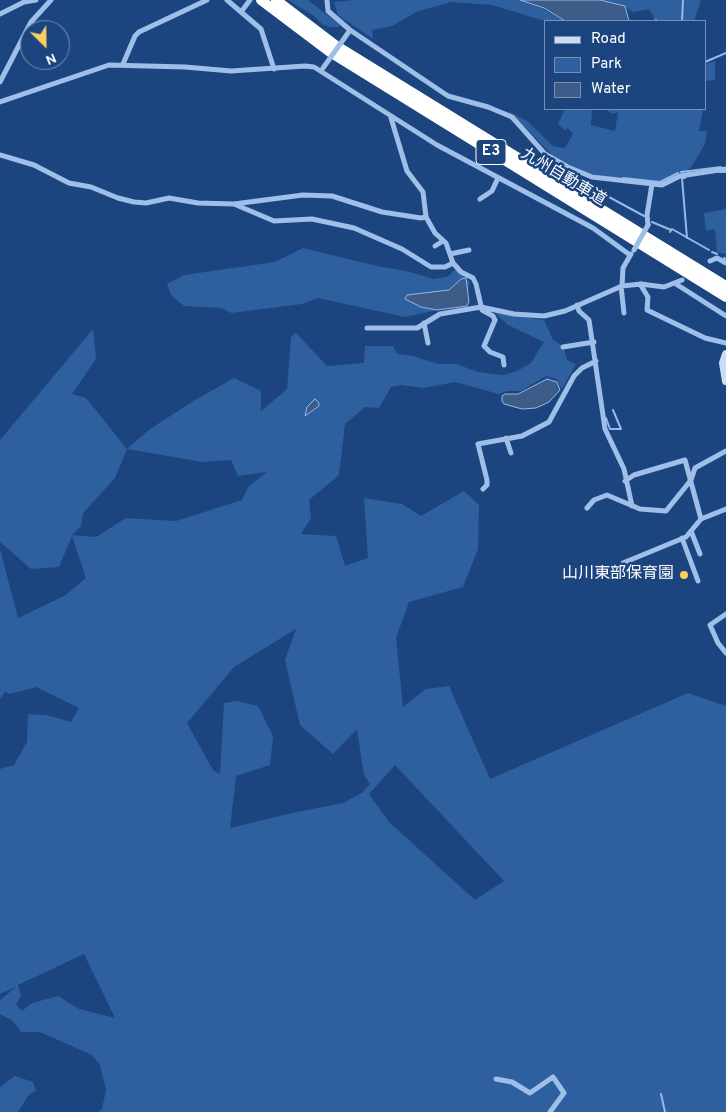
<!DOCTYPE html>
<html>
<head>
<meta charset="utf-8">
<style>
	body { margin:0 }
	#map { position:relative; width:726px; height:1112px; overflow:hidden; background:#1c457f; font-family:Overpass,sans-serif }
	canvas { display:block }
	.legend { position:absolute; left:544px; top:20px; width:162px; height:90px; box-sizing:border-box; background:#1c457f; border:1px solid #778fb2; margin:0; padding:6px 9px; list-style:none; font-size:15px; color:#fff }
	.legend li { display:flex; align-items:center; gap:10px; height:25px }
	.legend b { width:25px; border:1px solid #778fb2 }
	.north { position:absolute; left:20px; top:20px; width:50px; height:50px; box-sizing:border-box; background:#1c457f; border:1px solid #778fb2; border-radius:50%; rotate:157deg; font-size:14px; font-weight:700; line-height:20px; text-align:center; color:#fff }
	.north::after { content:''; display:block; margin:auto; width:18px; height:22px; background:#fad05c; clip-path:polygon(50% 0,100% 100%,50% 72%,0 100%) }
</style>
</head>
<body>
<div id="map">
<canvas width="726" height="1112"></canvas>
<ul class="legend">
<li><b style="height:6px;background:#caddf7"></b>Road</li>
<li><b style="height:14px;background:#2e5f9e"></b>Park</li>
<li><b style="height:14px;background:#3d5c87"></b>Water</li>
</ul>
<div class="north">N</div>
</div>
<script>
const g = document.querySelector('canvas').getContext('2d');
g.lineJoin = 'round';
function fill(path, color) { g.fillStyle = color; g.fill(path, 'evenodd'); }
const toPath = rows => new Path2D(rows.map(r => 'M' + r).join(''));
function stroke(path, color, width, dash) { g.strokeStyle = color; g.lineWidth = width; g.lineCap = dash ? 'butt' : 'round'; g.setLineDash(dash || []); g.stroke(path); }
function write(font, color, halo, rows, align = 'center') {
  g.font = font + ' Overpass,"Noto Sans JP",sans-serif'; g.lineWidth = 5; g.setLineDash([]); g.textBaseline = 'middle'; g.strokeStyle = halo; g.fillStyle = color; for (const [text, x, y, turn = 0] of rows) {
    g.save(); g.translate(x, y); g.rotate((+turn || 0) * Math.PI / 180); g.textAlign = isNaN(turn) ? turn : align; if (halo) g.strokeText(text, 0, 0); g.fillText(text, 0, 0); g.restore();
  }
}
fill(toPath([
	[288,0,308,0,340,25,339,27,330,27,322,24,314,16],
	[354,0,519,0,541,8,564,21,545,21,492,5,452,2,418,11,392,26,372,30,373,39,338,15,334,2],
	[602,0,701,0,694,21,653,21,654,16,649,9,633,12,620,4],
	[715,61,715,80,705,81,705,64],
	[494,108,512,113,527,121,553,146,565,148,573,134,568,128,565,130,558,124,565,109,592,109,591,125,615,131,618,112,613,114,605,109,703,109,699,131,707,131,705,144,692,166,685,172,661,183,609,177,587,173,553,156,512,114],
	[726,209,726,254,717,252,715,229,706,231,704,213],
	[303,248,377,266,410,272,433,279,447,277,456,269,470,282,465,304,405,317,318,298,302,304,231,313,221,308,184,306,171,295,167,284,184,275,275,262],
	[495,313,544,320,553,340,563,346,567,360,576,364,562,389,557,379,546,376,521,391,507,391,499,394,455,382,424,388,401,385,391,387,379,408,365,407,345,424,339,475,309,500,311,518,301,534,336,536,345,566,368,558,364,498,402,504,421,516,464,491,479,505,478,549,463,587,409,602,396,638,403,707,426,689,449,686,490,779,688,693,726,706,726,1112,98,1112,102,1109,106,1090,100,1065,92,1055,40,1032,21,1032,13,1021,0,1014,0,1000,16,987,0,994,0,769,14,765,27,742,28,714,46,715,71,722,79,708,36,687,10,694,5,692,0,699,0,549,18,618,64,596,86,578,72,536,59,567,31,569,0,542,0,440,93,329,96,359,72,394,86,398,127,449,150,429,195,400,234,378,261,391,261,411,287,389,291,337,296,333,327,366,364,363,365,346,393,346,397,354,413,356,438,364,456,364,478,372,503,375,517,371,531,363,544,342,508,325],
	[127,449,202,462,231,460,238,476,267,472,248,487,242,500,176,521,126,518,96,537,72,535,81,526,83,513,115,478],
	[296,629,285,660,300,725,333,754,357,729,364,775,370,784,362,793,343,803,292,813,230,828,236,776,270,765,273,736,258,706,237,701,224,703,220,774,213,770,187,723,234,667],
	[395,765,504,881,475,900,389,822,369,794],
	[84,954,115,1018,79,1009,58,996,32,1003,22,1011,16,1005,21,996,18,985],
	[15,1076,33,1082,36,1090,28,1096,18,1112,0,1112,0,1087]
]), '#2e5f9e');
const water = toPath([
	[520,0,600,0,625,6,629,21,565,21,544,8,520,0],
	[466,278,469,302,467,306,437,310,421,307,405,299,407,295,449,290,461,279,466,278],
	[547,379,557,382,560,390,549,402,536,408,522,409,504,404,502,401,502,396,505,394,518,394,547,379],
	[315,399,319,403,319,406,305,416,307,407,315,399]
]);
fill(water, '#3d5c87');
stroke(water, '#92baeb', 1);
stroke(toPath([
	[656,21,656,20],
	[682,21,683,0],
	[705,62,726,53],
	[558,166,587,185,644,216],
	[681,172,721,167],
	[719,172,726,172],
	[623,178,660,182,678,173],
	[685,178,682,178,687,238],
	[652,222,671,230],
	[670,232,672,229,709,250],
	[712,252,717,254],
	[724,258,726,259],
	[606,418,610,429,621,429,613,410],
	[661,1094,665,1112]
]), '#92baeb', 2);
stroke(toPath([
	[227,0,241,12,250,0],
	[327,0,328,11,350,30,448,96,488,107,512,117,545,154,568,167,592,177,662,185,680,176,726,169],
	[241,12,261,29,274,69],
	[0,14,24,2,36,0],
	[123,64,135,36,139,32,207,0],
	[0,82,31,22,51,0],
	[0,102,109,65,185,67,231,71,305,66,314,67,437,145,593,228,630,255],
	[391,118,407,171,423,192,426,217,435,233,446,243,453,263,461,272,473,278,476,284,482,310,493,316,495,320,484,346,490,352,503,357,504,365],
	[0,155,34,165,69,183,91,187,118,198,134,202,146,203,169,198,198,203,234,204,303,195,332,196,382,212,421,218,426,217],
	[480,199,492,191,498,178],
	[234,204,274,221,312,219,354,228,402,249,431,267,445,267,453,263],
	[648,225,647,215,652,184],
	[435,246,443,241],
	[450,254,469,250],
	[710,261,717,258,726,263],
	[640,284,648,297,647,310,705,338,726,343],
	[676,284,726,316],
	[621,286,624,313],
	[622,286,623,268,631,254],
	[577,305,579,311,589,320,605,429,624,469,632,506],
	[424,323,428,343],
	[367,328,417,328,440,314,481,307,514,314,544,316,565,311,622,286,641,284,664,287,682,280],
	[563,347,594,342],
	[506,438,511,453],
	[625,481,634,475,685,460,701,519],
	[483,489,487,485,487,480,478,444,522,436,549,422,574,376,582,368,596,361],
	[587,508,594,500,607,495,640,509,666,511,691,480,695,468,726,451],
	[691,531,700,554],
	[682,538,698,581],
	[623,563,686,537,701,519,726,509],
	[726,614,710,625,718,643,726,653],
	[496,1079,512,1082,530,1093,553,1077,564,1093,550,1112]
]), '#9fbfe9', 5);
stroke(toPath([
	[726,354,723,363,726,381]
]), '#caddf7', 8);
stroke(toPath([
	[261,0,330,52,726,297],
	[276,0,335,45,726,286]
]), '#fff', 10);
stroke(toPath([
	[323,68,348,33],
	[634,250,648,225]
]), '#9fbfe9', 5);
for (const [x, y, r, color] of [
	[684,575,5,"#fad05c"]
]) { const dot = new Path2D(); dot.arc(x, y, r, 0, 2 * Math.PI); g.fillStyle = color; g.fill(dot); stroke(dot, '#1c457f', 2); }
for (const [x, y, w] of [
	[491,152,30]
]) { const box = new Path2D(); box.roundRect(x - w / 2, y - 12.5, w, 25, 4); g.fillStyle = '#1c457f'; g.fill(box); stroke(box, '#fff', 1); }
write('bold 15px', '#fff', null, [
	["E3",491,152]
]);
write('16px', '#fff', '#1c457f', [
	["九州自動車道",563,178,31]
]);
write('16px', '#fff', '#1c457f', [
	["山川東部保育園",674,575]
], 'right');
</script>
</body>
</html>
